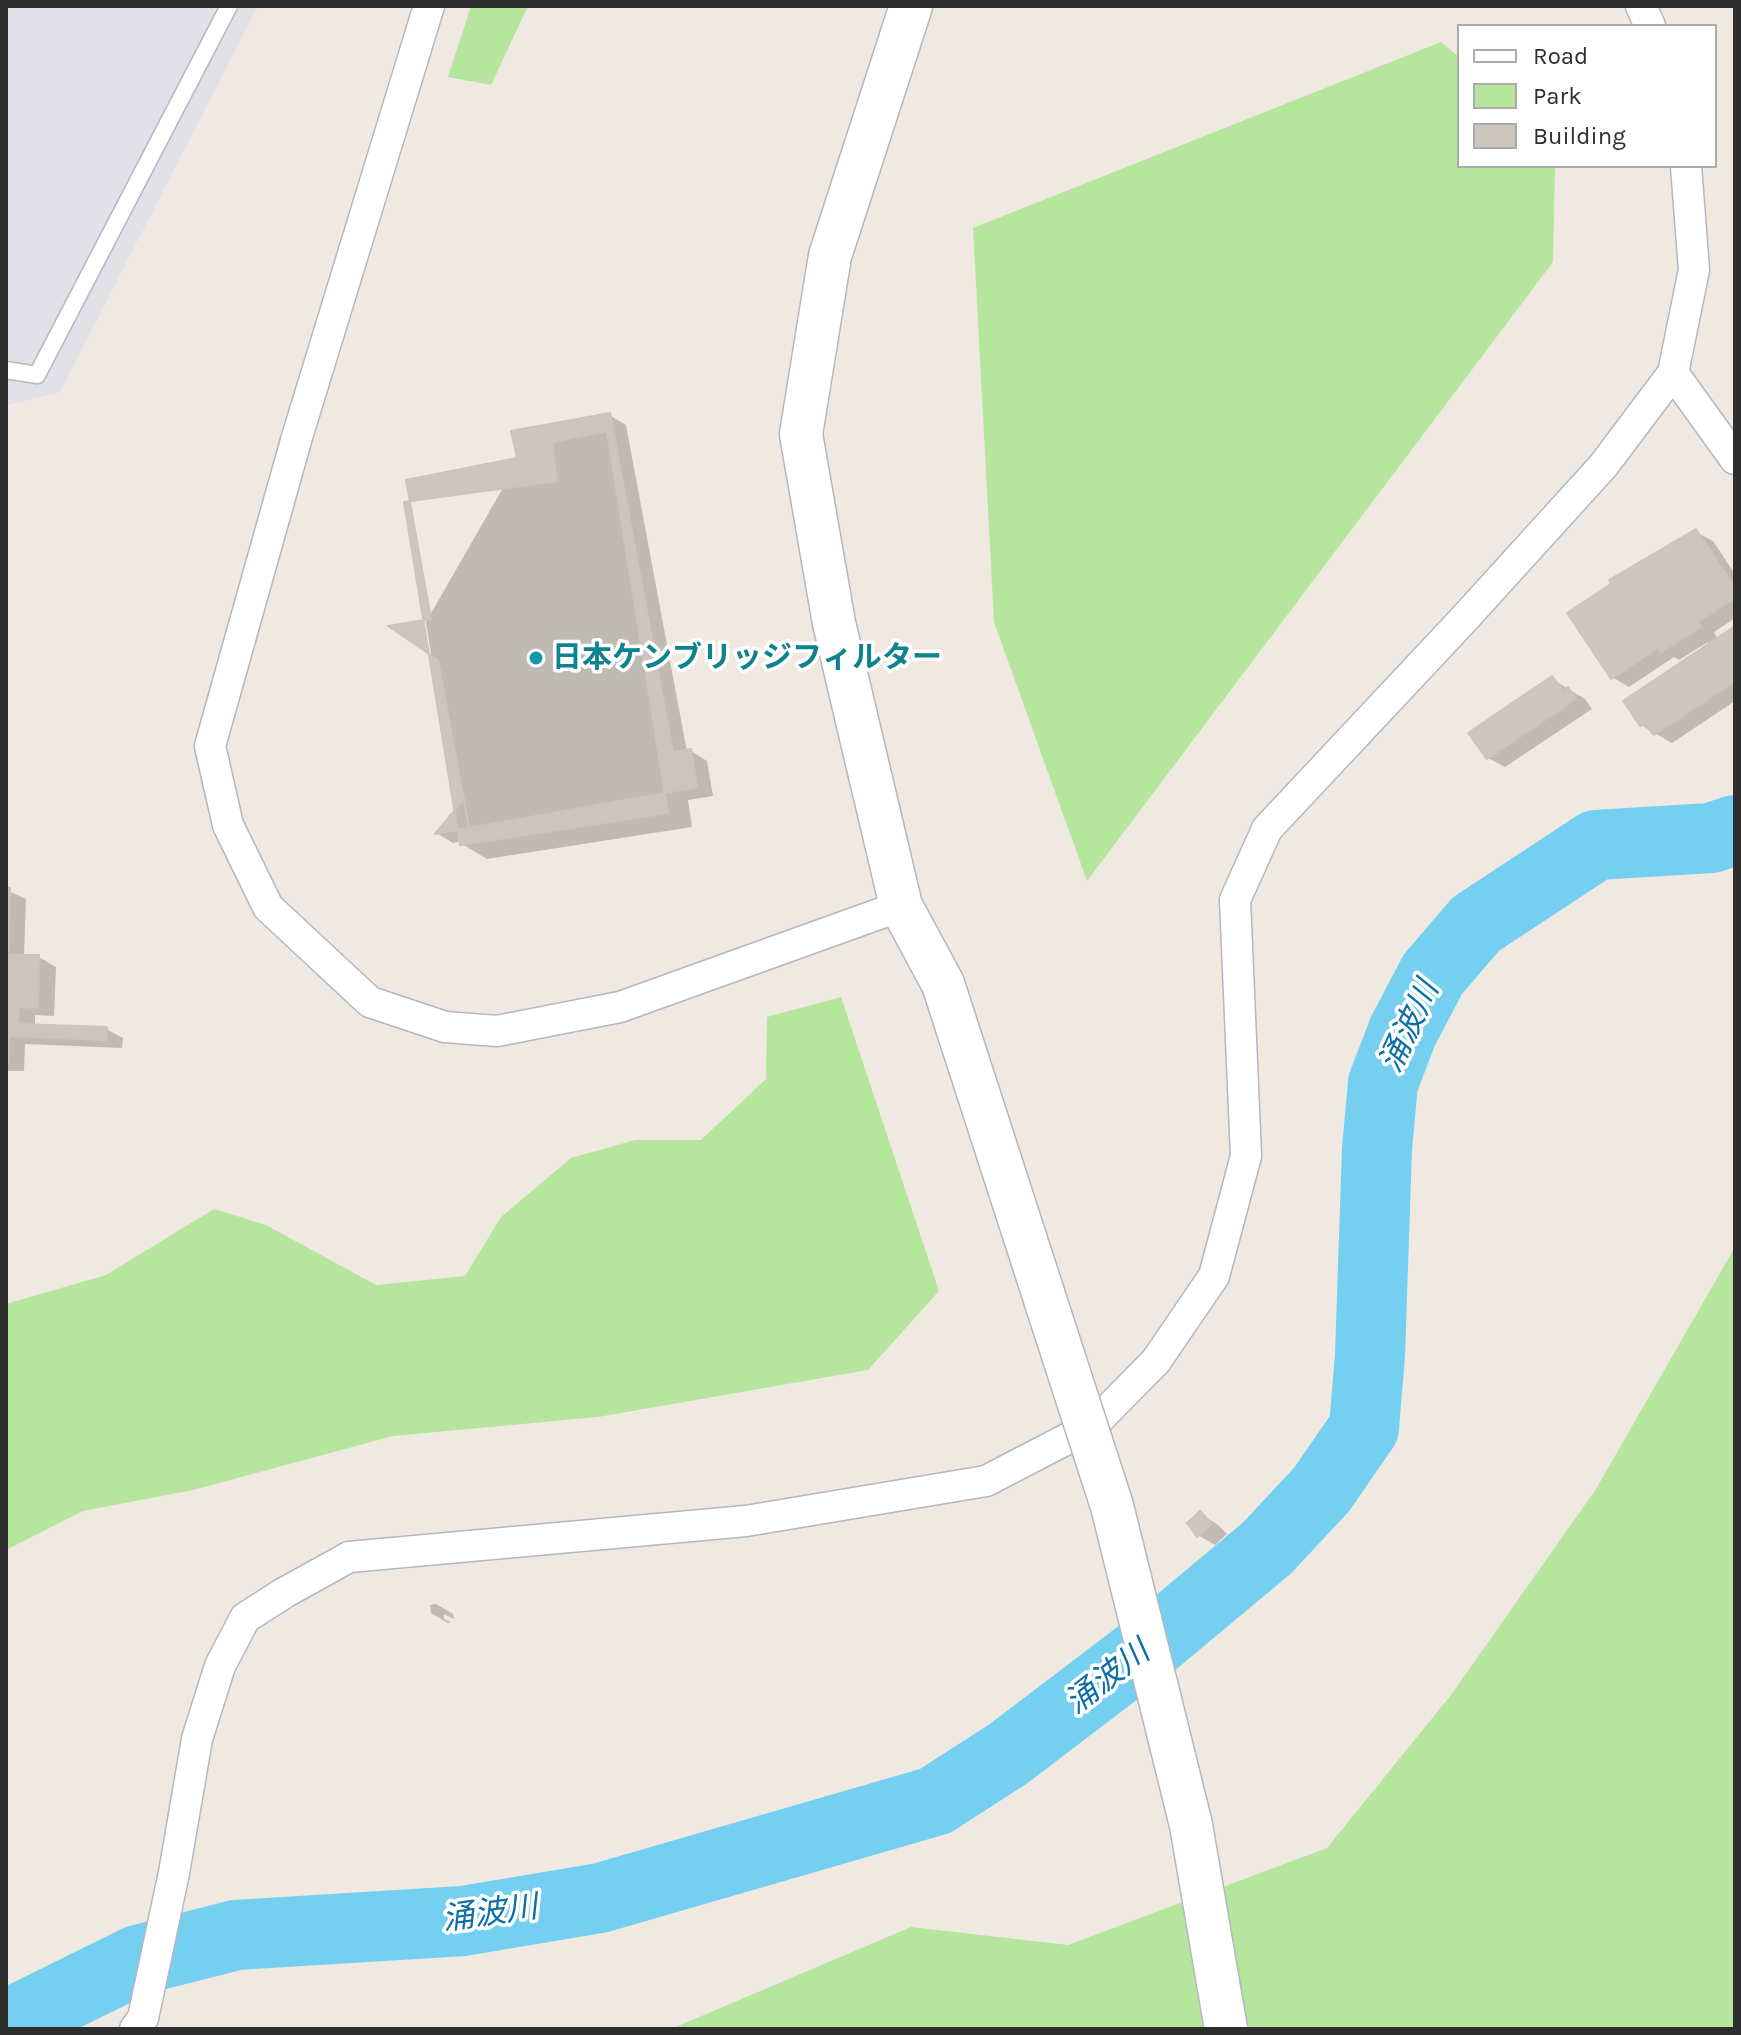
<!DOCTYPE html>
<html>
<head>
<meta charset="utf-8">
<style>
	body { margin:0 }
	#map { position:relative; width:1741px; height:2035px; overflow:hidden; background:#efe9e1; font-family:Karla,sans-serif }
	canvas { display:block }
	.frame { position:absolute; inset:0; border:8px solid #2e2e2e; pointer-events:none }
	.legend { position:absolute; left:1457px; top:24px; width:260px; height:144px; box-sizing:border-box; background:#fff; border:2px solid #ababab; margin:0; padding:10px 14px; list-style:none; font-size:24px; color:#2e2e2e }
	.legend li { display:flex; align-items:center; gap:16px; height:40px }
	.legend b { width:40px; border:2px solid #ababab }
</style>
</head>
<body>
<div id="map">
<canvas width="1741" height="2035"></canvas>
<div class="frame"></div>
<ul class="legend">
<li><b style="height:10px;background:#fff"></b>Road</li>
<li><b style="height:22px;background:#b6e59e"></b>Park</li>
<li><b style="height:22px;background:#cbc7bf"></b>Building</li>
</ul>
</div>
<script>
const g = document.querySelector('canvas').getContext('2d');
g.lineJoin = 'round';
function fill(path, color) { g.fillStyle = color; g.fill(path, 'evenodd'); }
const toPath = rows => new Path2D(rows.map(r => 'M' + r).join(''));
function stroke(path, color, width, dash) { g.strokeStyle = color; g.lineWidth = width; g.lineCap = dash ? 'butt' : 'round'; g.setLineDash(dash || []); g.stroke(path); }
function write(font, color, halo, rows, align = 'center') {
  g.font = font + ' Karla,"Noto Sans JP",sans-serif'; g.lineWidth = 7; g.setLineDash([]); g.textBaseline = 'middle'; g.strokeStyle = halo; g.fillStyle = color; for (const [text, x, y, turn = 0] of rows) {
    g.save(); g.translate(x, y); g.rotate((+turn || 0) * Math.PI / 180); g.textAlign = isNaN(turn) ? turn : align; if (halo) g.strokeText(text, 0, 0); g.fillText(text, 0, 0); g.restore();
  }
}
fill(toPath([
	[6,6,258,6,60,392,7,405]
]), '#e3e1e8');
fill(toPath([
	[471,6,528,6,491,85,448,77],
	[1441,42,1459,57,1459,166,1555,166,1553,262,1087,881,994,622,973,228],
	[841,997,939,1291,868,1370,598,1417,393,1436,193,1490,83,1511,6,1550,6,1304,106,1275,214,1209,266,1225,376,1285,465,1276,501,1217,571,1158,635,1140,701,1140,766,1079,767,1017],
	[1735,1247,1735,2029,671,2029,911,1927,1068,1945,1327,1848,1451,1695,1596,1489]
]), '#b6e59e');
fill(toPath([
	[609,415,626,425,687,752,691,751,707,761,713,796,688,800,692,827,487,859,462,844,461,841,453,843,438,834,456,810,426,622,519,460],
	[1696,532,1713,541,1735,574,1735,618,1714,632,1718,640,1735,629,1735,701,1672,743,1641,725,1710,645,1708,642,1679,660,1674,657,1629,687,1612,677],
	[1552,679,1585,699,1592,709,1505,767,1488,758],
	[6,890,26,899,24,957,39,957,56,967,54,1016,35,1015,35,1026,106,1029,123,1038,122,1048,25,1044,24,1071,6,1071],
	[1200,1514,1217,1524,1227,1534,1215,1545,1198,1535],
	[436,1604,453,1614,454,1619,444,1614,444,1619,451,1622,448,1623,431,1613,430,1605]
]), '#0003');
stroke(toPath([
	[6,2025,138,1960,236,1935,463,1921,600,1898,935,1801,1008,1754,1146,1649,1267,1548,1322,1489,1364,1428,1370,1355,1377,1149,1383,1083,1403,1031,1433,974,1476,924,1596,845,1711,838,1735,830]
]), '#75cff0', 70);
const building = toPath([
	[610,413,673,752,691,749,697,787,469,828,438,660,388,626,431,619,406,480,517,458,511,431,610,413],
	[607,431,668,813,460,845,404,502,557,481,552,442,607,431],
	[1696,529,1735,588,1735,598,1698,622,1701,627,1661,652,1658,648,1611,679,1567,613,1611,584,1609,580,1696,529],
	[1735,626,1735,681,1654,735,1645,724,1640,726,1623,701,1735,626],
	[1552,676,1563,691,1568,687,1576,699,1487,759,1468,733,1552,676],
	[464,799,469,828,435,834,464,799],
	[6,888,10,888,8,955,39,955,38,1008,19,1007,18,1024,107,1027,106,1040,9,1036,8,1063,6,1063,6,888],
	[1200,1511,1212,1524,1197,1537,1187,1523,1200,1511]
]);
fill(building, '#cbc7bf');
stroke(building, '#cbc5ba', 2);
const lane = toPath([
	[6,370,37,375,229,6]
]);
const street = toPath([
	[429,6,297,437,210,746,228,825,268,907,370,1002,445,1027,497,1031,620,1007,901,906],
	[1641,6,1650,26],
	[1673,373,1735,459],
	[135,2029,143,2018,174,1873,197,1739,220,1666,245,1618,284,1593,349,1557,746,1521,986,1481,1092,1426,1156,1361,1214,1276,1246,1156,1235,900,1267,829,1464,619,1603,466,1673,373,1694,270,1686,166]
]);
const secondary = toPath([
	[911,6,830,256,801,434,834,623,901,906,943,984]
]);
stroke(lane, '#b4b7c1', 19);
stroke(street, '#b4b7c1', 33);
stroke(secondary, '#b4b7c1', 45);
stroke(lane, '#fff', 16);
stroke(street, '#fff', 30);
stroke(secondary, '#fff', 42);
const secondaryBridge = toPath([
	[943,984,1112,1506,1191,1825,1226,2029]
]);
stroke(secondaryBridge, '#b4b7c1', 45, []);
stroke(secondaryBridge, '#fff', 42);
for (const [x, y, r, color] of [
	[536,658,8,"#0f9aa8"]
]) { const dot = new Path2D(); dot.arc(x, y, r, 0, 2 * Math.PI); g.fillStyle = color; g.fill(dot); stroke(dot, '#fff', 3); }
write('bold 30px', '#0d838f', '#fff', [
	["日本ケンブリッジフィルター",552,658]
], 'left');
write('italic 32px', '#0d6fa3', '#fff', [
	["涌波川",1410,1027,-65],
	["涌波川",1108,1678,-38],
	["涌波川",490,1914,-8]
]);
</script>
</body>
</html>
